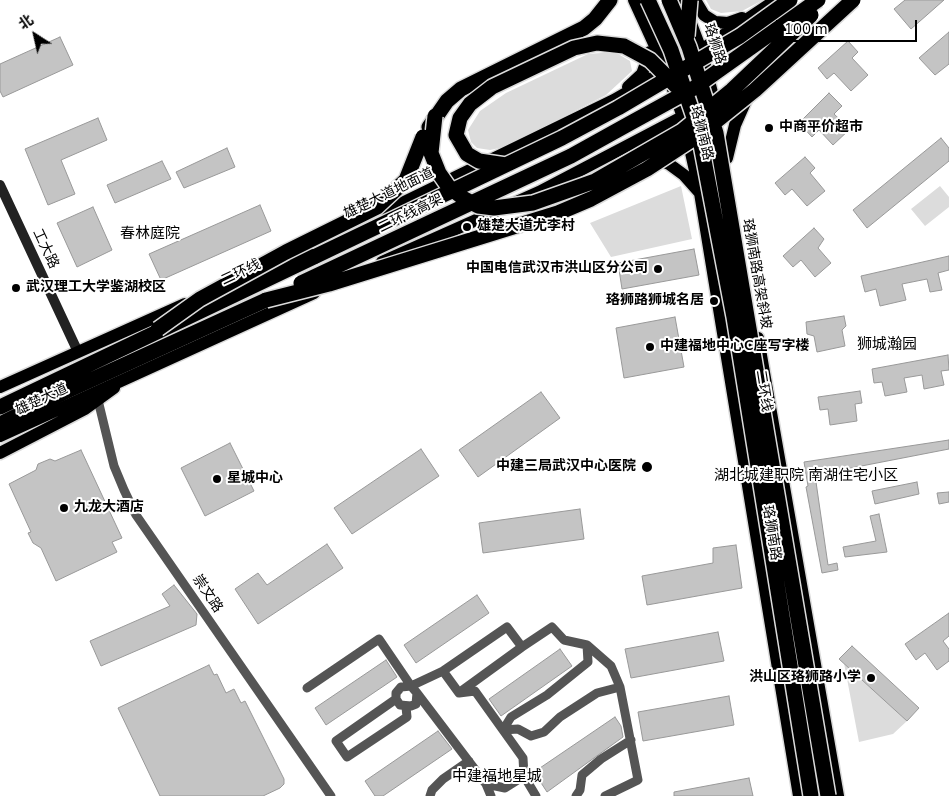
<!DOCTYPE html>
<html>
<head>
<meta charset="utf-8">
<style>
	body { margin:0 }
	#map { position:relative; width:949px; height:796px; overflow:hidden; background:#fff; font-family:"Nunito Sans","Noto Sans SC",sans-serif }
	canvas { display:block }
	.north { position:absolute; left:10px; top:10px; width:50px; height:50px; -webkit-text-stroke:4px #fff; paint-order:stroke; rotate:325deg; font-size:14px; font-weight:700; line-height:20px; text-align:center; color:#000 }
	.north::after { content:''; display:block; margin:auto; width:18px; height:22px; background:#000; clip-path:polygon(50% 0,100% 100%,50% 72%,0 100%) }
	.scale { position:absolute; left:776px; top:20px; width:141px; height:22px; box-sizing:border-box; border:2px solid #000; border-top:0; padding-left:6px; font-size:15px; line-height:18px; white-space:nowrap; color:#000; -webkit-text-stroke:4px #fff; paint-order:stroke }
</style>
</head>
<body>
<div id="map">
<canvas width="949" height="796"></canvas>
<div class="north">北</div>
<div class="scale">100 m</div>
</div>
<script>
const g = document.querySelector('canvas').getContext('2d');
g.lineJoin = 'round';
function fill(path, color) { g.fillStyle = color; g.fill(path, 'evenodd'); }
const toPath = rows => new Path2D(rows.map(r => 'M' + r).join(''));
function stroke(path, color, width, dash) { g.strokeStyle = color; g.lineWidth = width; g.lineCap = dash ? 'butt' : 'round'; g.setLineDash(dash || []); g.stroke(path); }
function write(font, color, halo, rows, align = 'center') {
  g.font = font + ' "Nunito Sans","Noto Sans SC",sans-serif'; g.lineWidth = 4; g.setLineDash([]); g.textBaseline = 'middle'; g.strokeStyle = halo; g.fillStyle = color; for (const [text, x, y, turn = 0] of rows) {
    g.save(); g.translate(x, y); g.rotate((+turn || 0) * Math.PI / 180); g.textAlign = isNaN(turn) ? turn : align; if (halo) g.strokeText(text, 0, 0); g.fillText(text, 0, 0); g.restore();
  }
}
fill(toPath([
	[706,0,763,0,742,11,721,13,711,9],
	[615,52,630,61,632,71,606,95,504,147,490,150,477,148,471,142,468,130,480,111,506,93,588,54],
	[681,186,692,239,611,257,590,223],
	[940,186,949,197,949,207,925,226,911,209],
	[844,663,907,721,893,734,859,742]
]), '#dcdcdc');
const building = toPath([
	[905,0,944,0,911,29,894,9,905,0],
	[949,32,949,64,935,75,919,58,949,32],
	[60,37,73,65,3,97,0,91,0,64,60,37],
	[848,41,858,52,852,58,868,75,851,91,834,73,827,79,818,68,848,41],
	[829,93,842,106,834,114,850,129,833,145,819,130,812,137,799,123,829,93],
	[98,118,107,140,61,160,75,194,48,205,25,149,98,118],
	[941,138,949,148,949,161,867,228,853,210,941,138],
	[227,148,235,167,184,188,176,172,227,148],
	[805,157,815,168,810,173,825,191,807,206,792,189,785,195,775,183,805,157],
	[162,161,171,179,115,203,107,185,162,161],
	[260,205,271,231,161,280,149,254,260,205],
	[93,207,112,250,77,267,57,223,93,207],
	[814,228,824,239,818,248,831,263,815,277,801,260,793,267,783,256,814,228],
	[694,249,699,275,622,289,618,263,694,249],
	[949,256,949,270,938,273,942,290,930,292,927,279,902,284,906,300,880,306,876,289,865,292,861,276,949,256],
	[844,316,846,326,842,330,845,346,817,352,814,336,807,334,806,322,844,316],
	[675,317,684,367,624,378,616,328,675,317],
	[948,355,949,370,941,371,944,385,924,389,922,375,904,378,907,392,885,396,882,382,874,383,872,369,948,355],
	[860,391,862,403,855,404,857,421,830,425,828,409,820,410,818,397,860,391],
	[541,392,560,418,478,477,459,450,541,392],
	[949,440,949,449,815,475,828,565,837,563,838,570,822,573,806,487,808,486,804,462,949,440],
	[230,443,254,491,205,516,181,468,230,443],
	[421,449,439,476,352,534,334,508,421,449],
	[81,450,122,538,112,542,117,552,56,581,41,548,33,543,28,533,31,532,9,484,36,470,38,464,50,459,55,461,81,450],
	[917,482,919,494,875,504,872,491,917,482],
	[949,492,949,502,939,504,937,493,949,492],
	[580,509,584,539,483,553,479,523,580,509],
	[879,514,887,552,845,557,843,547,876,541,870,516,879,514],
	[327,544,343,568,258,624,235,589,258,573,267,585,327,544],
	[736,545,742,588,647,605,642,576,713,563,713,548,736,545],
	[174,585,197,614,196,625,101,666,90,641,170,606,162,594,174,585],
	[477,595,489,613,416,663,404,645,477,595],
	[949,613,949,636,943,641,949,649,949,661,937,670,925,653,916,660,905,644,949,613],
	[718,632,724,661,631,678,625,649,718,632],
	[852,646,919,708,907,721,839,659,852,646],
	[560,649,572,666,501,716,489,699,560,649],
	[386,660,397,677,326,725,315,708,386,660],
	[209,665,214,675,217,674,226,693,234,689,241,703,245,701,284,779,284,784,280,788,263,796,160,796,118,708,209,665],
	[729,696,734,725,643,741,638,712,729,696],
	[615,717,621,726,623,737,547,792,534,772,615,717],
	[438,731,452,749,383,796,375,796,365,781,438,731],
	[749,778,753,796,674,796,674,792,749,778]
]);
fill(building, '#c4c4c4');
stroke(building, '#999', 1);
const primary = toPath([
	[634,0,666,70,683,117,700,193,799,796],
	[682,0,701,50,717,112],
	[695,0,704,15,715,22,728,23,742,18],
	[767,65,808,33],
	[628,87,642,74,650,52],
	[653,157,669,164,684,175,700,193],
	[727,158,735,125,747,98],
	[382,262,539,192,699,108],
	[273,266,614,100,701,50,776,0],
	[758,338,838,796],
	[0,387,185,304],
	[0,436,314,293],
	[0,453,85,409,114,388]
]);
const highway = toPath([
	[429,127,447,101,461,89,584,28,595,19,610,0],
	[0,407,316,256],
	[0,424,67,391,266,300]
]);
stroke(primary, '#dbdbdb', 15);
stroke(highway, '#dbdbdb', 18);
stroke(toPath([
	[97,396,114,466,124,490,136,515,331,796],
	[522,647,552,627,564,640,587,645,611,666,620,687,597,693,560,717,544,732,531,736,518,729,503,730,511,717,547,695,588,662,587,645],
	[443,671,507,627,522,647,460,692],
	[307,688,379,639,411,686,443,671,459,693,475,691,523,758,524,776,505,788,486,784,417,693],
	[396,699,400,705,411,706,416,704,417,693,411,686,401,687,396,693,396,699,336,741,347,757,407,717,406,707],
	[524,776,536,796],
	[486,784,491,796],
	[430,796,432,790,443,779,469,761],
	[576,796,580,790,582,775,601,759,631,740],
	[605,796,638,780,620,687]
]), '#555', 9);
stroke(toPath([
	[0,185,78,352]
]), '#222', 10);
stroke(primary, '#000', 12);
stroke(highway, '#000', 15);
const highwayBridge = toPath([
	[648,0,671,50,698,129,734,317,811,796],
	[669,0,689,47,716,133,828,796],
	[687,36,690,0],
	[435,116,431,153,439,173,448,186,463,198,478,206,494,208,533,203,595,181,682,131,732,90,811,15],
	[506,165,479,161,467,154,456,135,460,118,470,104,492,87,574,48,597,43,624,46,650,60,676,86],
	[316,256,562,138,618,108,740,36,790,0],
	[301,283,571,156,625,126,694,88,818,0],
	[266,300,329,284,558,213,591,199,647,169,699,135,755,90,853,0],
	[158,329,200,299,286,252,377,207,406,180,423,137]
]);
stroke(highwayBridge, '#dbdbdb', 18, []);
stroke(highwayBridge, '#000', 15);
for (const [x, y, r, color] of [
	[769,128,5,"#000"],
	[467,227,5,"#000"],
	[658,269,5,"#000"],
	[16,288,5,"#000"],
	[714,301,5,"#000"],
	[650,347,5,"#000"],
	[647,467,6,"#000"],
	[217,479,5,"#000"],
	[64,508,5,"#000"],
	[871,678,5,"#000"]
]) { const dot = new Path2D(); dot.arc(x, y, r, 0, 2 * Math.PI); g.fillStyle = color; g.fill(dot); stroke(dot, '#fff', 2); }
write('14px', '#000', '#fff', [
	["珞狮路",714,44,72],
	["珞狮南路",701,133,76],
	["雄楚大道地面道",389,194,-26],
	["二环线高架",411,214,-26],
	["工大路",45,249,65],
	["二环线",241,273,-25],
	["珞狮南路高架斜坡",756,274,80],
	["二环线",763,391,81],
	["雄楚大道",42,400,-25],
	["珞狮南路",771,533,81],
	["崇文路",207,594,56]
]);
write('bold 14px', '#000', '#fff', [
	["中商平价超市",779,128],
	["雄楚大道尤李村",477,227],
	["中国电信武汉市洪山区分公司",648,269,"right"],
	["武汉理工大学鉴湖校区",26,288],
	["珞狮路狮城名居",704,301,"right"],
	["中建福地中心C座写字楼",660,347],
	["中建三局武汉中心医院",636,467,"right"],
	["星城中心",227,479],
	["九龙大酒店",74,508],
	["洪山区珞狮路小学",861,678,"right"]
], 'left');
write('15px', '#000', '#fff', [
	["春林庭院",150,234],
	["狮城瀚园",887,345],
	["湖北城建职院 南湖住宅小区",806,476],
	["中建福地星城",497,777]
]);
</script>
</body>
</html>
